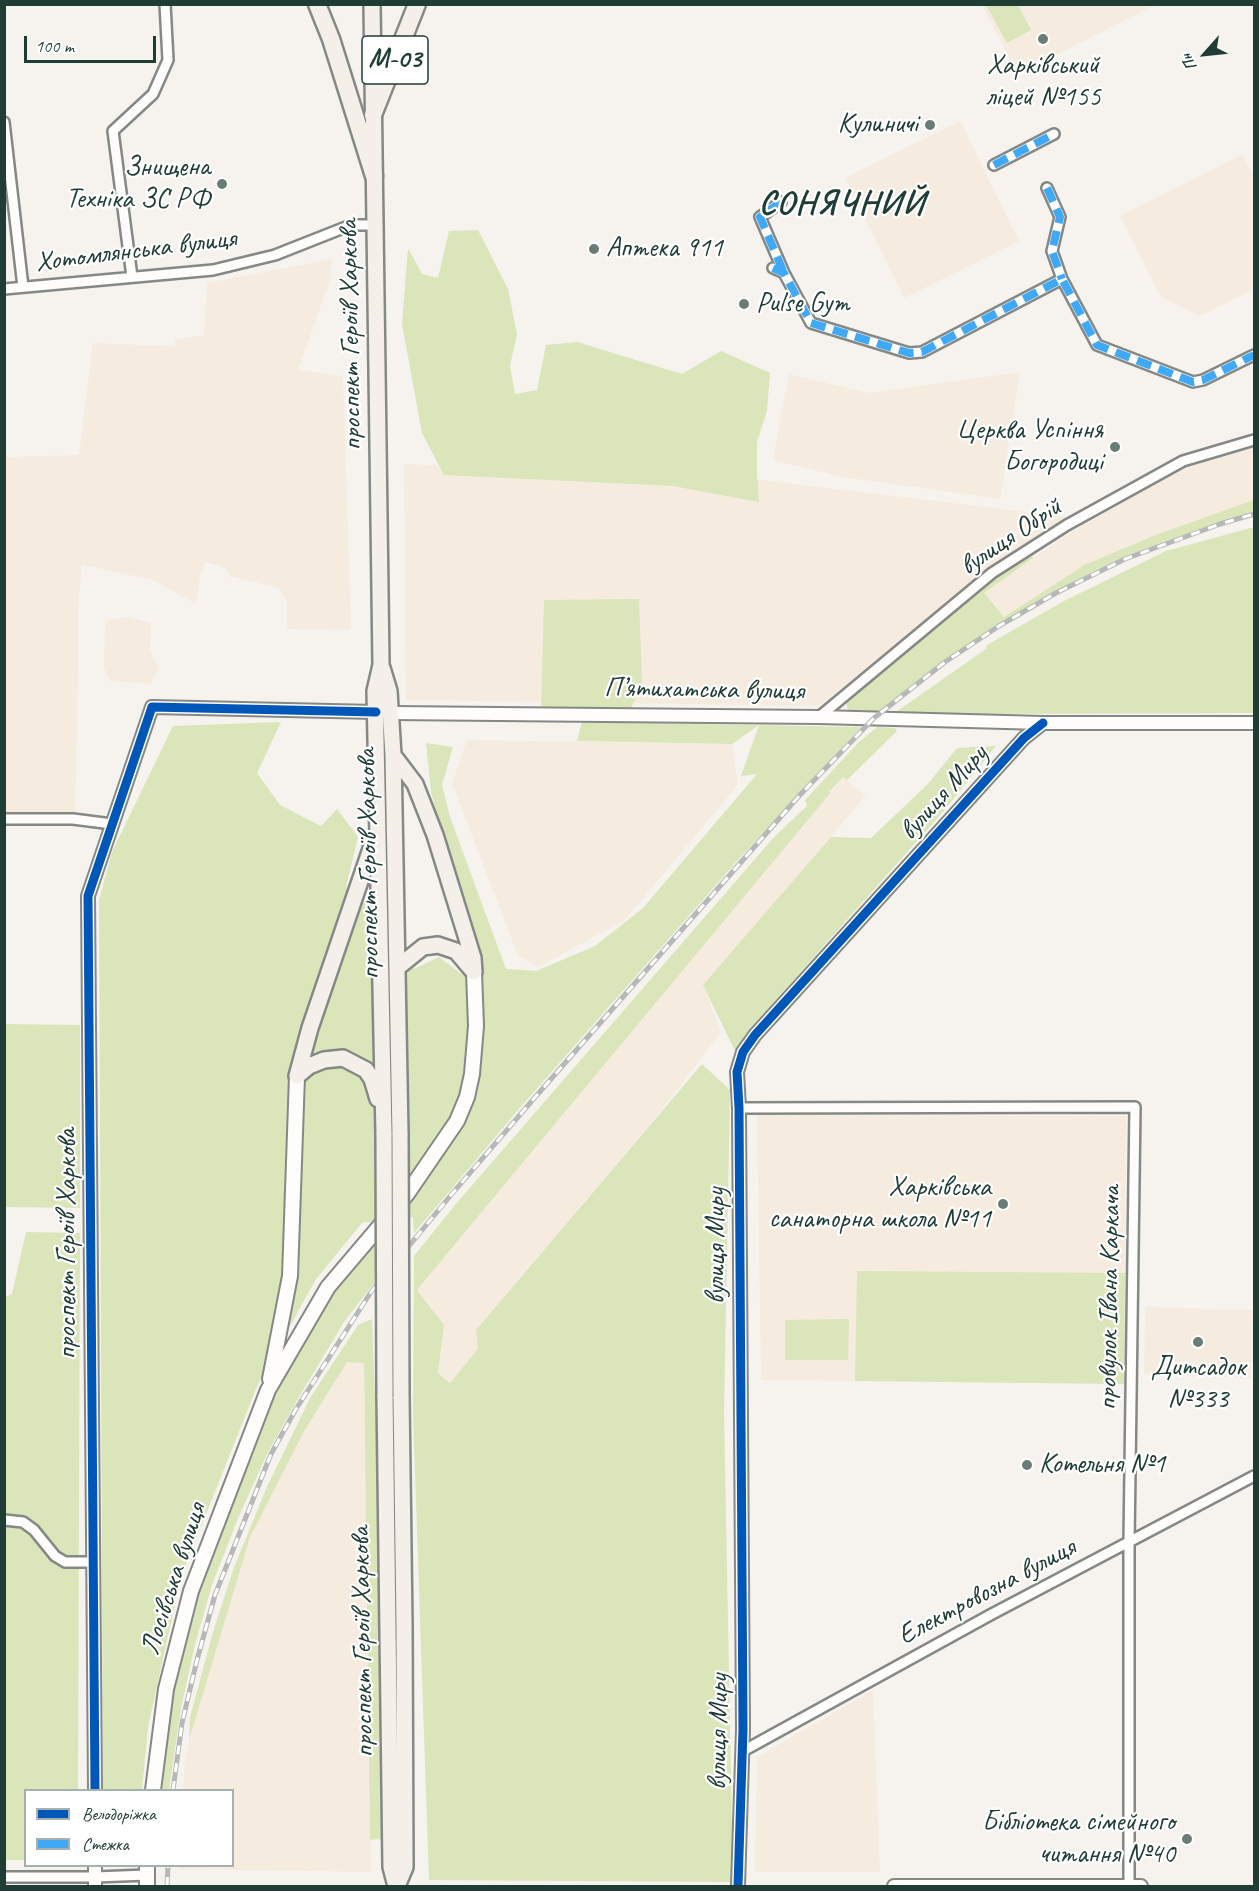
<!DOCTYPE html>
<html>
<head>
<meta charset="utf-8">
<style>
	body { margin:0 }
	#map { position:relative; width:1259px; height:1891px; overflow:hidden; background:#f6f3ee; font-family:Caveat,sans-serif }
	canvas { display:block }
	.frame { position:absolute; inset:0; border:6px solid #1f3d34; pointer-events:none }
	.legend { position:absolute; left:24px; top:1789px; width:210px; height:78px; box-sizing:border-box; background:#fff; border:2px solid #a5b1ae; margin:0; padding:8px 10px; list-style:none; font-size:18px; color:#1f3d34 }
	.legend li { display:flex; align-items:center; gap:12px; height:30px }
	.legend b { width:30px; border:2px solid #a5b1ae }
	.north { position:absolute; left:1175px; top:24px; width:60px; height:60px; -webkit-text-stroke:4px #fff; paint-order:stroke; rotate:243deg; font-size:16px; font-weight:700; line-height:24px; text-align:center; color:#1f3d34 }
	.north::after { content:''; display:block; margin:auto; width:21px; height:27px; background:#1f3d34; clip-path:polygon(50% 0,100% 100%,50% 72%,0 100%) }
	.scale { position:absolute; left:24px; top:36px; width:132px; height:27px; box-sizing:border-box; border:3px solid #1f3d34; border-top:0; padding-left:8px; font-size:18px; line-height:21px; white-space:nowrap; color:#1f3d34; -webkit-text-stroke:4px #fff; paint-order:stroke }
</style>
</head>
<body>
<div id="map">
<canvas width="1259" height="1891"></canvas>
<div class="frame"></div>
<ul class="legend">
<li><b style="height:8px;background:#0057b8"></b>Велодоріжка</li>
<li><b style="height:8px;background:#3fa9f5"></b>Стежка</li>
</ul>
<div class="north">Пн</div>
<div class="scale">100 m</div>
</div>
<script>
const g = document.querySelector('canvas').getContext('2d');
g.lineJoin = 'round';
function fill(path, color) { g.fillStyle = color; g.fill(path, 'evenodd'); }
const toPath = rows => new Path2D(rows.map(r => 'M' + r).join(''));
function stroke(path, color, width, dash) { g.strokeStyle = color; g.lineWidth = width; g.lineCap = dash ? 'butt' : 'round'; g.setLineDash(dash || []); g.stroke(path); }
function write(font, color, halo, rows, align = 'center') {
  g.font = font + ' Caveat,sans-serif'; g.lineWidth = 4.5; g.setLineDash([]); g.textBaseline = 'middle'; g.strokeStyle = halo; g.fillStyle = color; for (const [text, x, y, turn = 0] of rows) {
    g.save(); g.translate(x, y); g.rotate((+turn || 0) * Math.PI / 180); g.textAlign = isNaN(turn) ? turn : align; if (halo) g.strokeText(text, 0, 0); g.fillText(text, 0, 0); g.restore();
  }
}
fill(toPath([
	[982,5,1155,5,1018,74],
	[960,121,1019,241,904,298,845,178],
	[1243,154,1254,178,1254,289,1200,316,1161,297,1120,216],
	[332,259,330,280,298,370,343,376,351,630,287,629,287,603,279,588,229,576,226,568,205,562,200,577,196,604,153,580,82,565,78,609,78,677,75,813,5,812,5,457,79,455,93,343,175,346,175,340,204,335,207,283],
	[1020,372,1000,499,842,477,773,460,789,374,869,393],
	[1254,445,1254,501,1160,533,1084,565,1004,617,984,593,1063,537,1176,472],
	[404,464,736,477,1070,517,818,706,406,700],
	[129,617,151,623,150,650,159,669,150,684,110,681,104,668,105,621],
	[467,740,732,744,738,785,624,921,538,967,518,956,452,783],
	[843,777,866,795,704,987,721,1032,661,1111,476,1330,478,1349,450,1383,438,1373,444,1325,417,1290],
	[757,1115,1126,1116,1124,1384,761,1380],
	[1145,1307,1253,1310,1251,1378,1144,1374],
	[347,1362,364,1363,371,1872,178,1869,178,1866,232,1866,232,1790,183,1790,185,1759,208,1662,264,1496],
	[873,1690,880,1872,755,1872,757,1757]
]), '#f5ecdf');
fill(toPath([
	[986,5,1018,5,1031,30,1007,43],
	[478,230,508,289,517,334,510,366,515,394,537,390,546,345,577,342,682,374,721,351,770,373,767,411,757,442,757,474,759,502,673,486,444,475,422,433,402,324,408,248,422,274,438,278,449,231],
	[1254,500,1254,512,1200,529,1127,556,1088,574,973,643,914,684,879,713,852,714,848,711,846,701,852,692,946,616,1031,552,1033,558,984,593,1004,617,1084,565,1158,534],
	[1254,527,1254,713,973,714,931,716,893,714,986,649,987,645,1064,601,1166,551],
	[639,599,642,682,630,711,541,714,544,600],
	[281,722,257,773,280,805,321,826,337,809,358,837,346,887,361,899,369,900,369,974,387,972,384,743,388,743,392,971,416,968,439,957,460,973,483,984,431,792,426,743,453,747,442,785,450,817,506,969,536,971,595,946,643,908,757,774,741,776,759,725,732,744,577,741,582,722,861,727,738,860,519,1109,414,1233,413,1217,395,1219,399,1863,396,1863,393,1289,391,1219,362,1223,316,1279,258,1384,181,1577,148,1727,142,1790,103,1790,99,900,112,852,173,726],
	[877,727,895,728,897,731,847,780,843,777,829,792,831,792,417,1290,444,1325,438,1373,450,1383,478,1349,476,1330,702,1064,730,1090,724,1412,733,1882,429,1880,413,1415,414,1256,455,1205,775,836,807,806,805,800,858,743],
	[996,746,942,813,748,1031,735,1051,703,985,831,837,871,838,928,784,957,748],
	[5,1024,80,1025,80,1208,5,1207],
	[26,1232,80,1233,78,1790,26,1790,25,1860,5,1860,5,1297,12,1294],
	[376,1245,374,1283,344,1322,299,1397,268,1452,239,1516,212,1585,195,1645,181,1708,169,1790,157,1790,160,1750,187,1613,261,1416,329,1292,355,1261],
	[857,1271,1125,1273,1124,1384,855,1381],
	[372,1319,379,1498,381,1839,370,1840,364,1363,347,1362,303,1433,250,1537,189,1740,190,1717,213,1632,233,1570,266,1489,310,1398,358,1325],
	[849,1319,848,1360,785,1360,785,1320]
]), '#dae5ba');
const minor = toPath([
	[4,122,23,287],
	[994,165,1054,134],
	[1047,188,1060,217,1052,251,1062,279],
	[781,202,760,217,784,273],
	[773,268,784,273,811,323,909,353,922,352,1062,279,1097,345,1193,382,1203,380,1254,355],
	[132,277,113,131,153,94,168,60,165,4],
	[4,289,213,270,275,255,351,225,375,225],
	[819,717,992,573,1067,525,1183,461,1254,440],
	[4,819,73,819,112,824],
	[739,1108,1135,1107,1129,1542,1129,1886],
	[4,1520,23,1522,34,1530,55,1556,65,1562,93,1562],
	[743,1751,992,1614,1254,1476],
	[4,1877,95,1877,147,1875]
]);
const tertiary = toPath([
	[391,713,819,717,1043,723,1254,723],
	[95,1790,88,896,152,707,376,712],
	[95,1886,95,1866],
	[738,1886,743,1729,739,1108,737,1072,743,1052,755,1035,1024,738,1043,723],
	[894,1886,1141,1886]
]);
const secondary = toPath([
	[270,1379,290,1276,297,1076],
	[153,1790,166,1689,191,1591,268,1390,328,1287,407,1194,457,1121,467,1097,472,1074,476,1026,474,972],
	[147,1886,147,1866]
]);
const primary = toPath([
	[372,4,381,665,375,691,384,1134],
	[382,668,389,691,393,755,400,1134],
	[393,755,415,784,435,835,473,958,474,972],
	[397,968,423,947,438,945,456,951,474,972],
	[297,1076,310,1028,374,840],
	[297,1076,309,1066,324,1060,343,1058,366,1070,372,1079,378,1099],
	[385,1396,391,1867,396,1886],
	[397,1886,405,1867,404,1625,401,1397]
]);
const trunk = toPath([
	[317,4,331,39,374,176],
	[373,115,417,4]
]);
stroke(minor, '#858986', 14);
stroke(tertiary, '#858986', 16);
stroke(secondary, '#858986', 18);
stroke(primary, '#858986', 20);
stroke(trunk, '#858986', 21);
stroke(minor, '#fefdfc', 9);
stroke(tertiary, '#fefdfc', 12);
stroke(secondary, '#fefdfc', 14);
stroke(primary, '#f4f0e9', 15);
stroke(trunk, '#f4f0e9', 16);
const rail = toPath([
	[173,1790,182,1723,197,1660,215,1595,271,1454,296,1409,371,1292,451,1195,537,1095,799,796,874,718,945,662,999,626,1056,593,1125,559,1220,524,1254,514],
	[167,1886,168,1866]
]);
stroke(rail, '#b5b8b6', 5);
stroke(rail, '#fff', 3, [9]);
const primaryBridge = toPath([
	[384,1134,385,1396],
	[400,1134,401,1397]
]);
stroke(primaryBridge, '#858986', 20, []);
stroke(primaryBridge, '#f4f0e9', 15);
stroke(toPath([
	[994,165,1054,134],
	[1047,188,1060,217,1052,251,1062,279],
	[781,202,760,217,784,273],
	[773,268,784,273,811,323,909,353,922,352,1062,279,1097,345,1193,382,1203,380,1254,355]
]), '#3fa9f5', 8, [15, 8]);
stroke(toPath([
	[95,1790,88,896,152,707,376,712],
	[738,1886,743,1729,739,1108,737,1072,743,1052,755,1035,1024,738,1043,723]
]), '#0057b8', 9);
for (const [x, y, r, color] of [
	[1043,39,6,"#6a7d75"],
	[930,125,6,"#6a7d75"],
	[222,184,6,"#6a7d75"],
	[594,249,6,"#6a7d75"],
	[744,304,6,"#6a7d75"],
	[1115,447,6,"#6a7d75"],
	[1003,1204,6,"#6a7d75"],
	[1198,1342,6,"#6a7d75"],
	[1027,1465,6,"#6a7d75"],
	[1187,1839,6,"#6a7d75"]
]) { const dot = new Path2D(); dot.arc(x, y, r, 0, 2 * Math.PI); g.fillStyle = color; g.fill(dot); stroke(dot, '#fff', 2); }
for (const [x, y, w] of [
	[395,60,66]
]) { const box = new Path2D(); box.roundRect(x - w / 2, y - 24, w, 48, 4.5); g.fillStyle = '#fff'; g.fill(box); stroke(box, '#1f3d34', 1.5); }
write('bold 27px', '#1f3d34', null, [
	["М-03",395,60]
]);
write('28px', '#1f3d34', '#fff', [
	["Харківський",1043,66,"center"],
	["ліцей №155",1043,98,"center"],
	["Кулиничі",918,125],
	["Знищена",210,168],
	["Техніка ЗС РФ",210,200],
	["Аптека 911",606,249,"left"],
	["Pulse Gym",756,304,"left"],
	["Церква Успіння",1103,431],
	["Богородиці",1103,463],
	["Харківська",991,1188],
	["санаторна школа №11",991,1220],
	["Дитсадок",1198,1368,"center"],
	["№333",1198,1400,"center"],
	["Котельня №1",1039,1465,"left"],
	["Бібліотека сімейного",1175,1823],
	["читання №40",1175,1855]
], 'right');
write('28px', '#1f3d34', '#fff', [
	["Хотомлянська вулиця",136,251,-7],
	["проспект Героїв Харкова",351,335,-91],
	["вулиця Обрій",1011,537,-34],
	["П’ятихатська вулиця",704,690,1],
	["вулиця Миру",944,793,-48],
	["проспект Героїв Харкова",369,864,-91],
	["проспект Героїв Харкова",68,1244,-90],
	["вулиця Миру",717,1246,-90],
	["провулок Івана Каркача",1110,1298,-89],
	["Лосівська вулиця",174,1579,-72],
	["Електровозна вулиця",987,1592,-28],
	["проспект Героїв Харкова",363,1642,-91],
	["вулиця Миру",719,1732,-89]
]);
g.letterSpacing = '1.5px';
write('bold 34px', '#1f3d34', '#fff', [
	["СОНЯЧНИЙ",842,204]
]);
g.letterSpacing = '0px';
</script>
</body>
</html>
